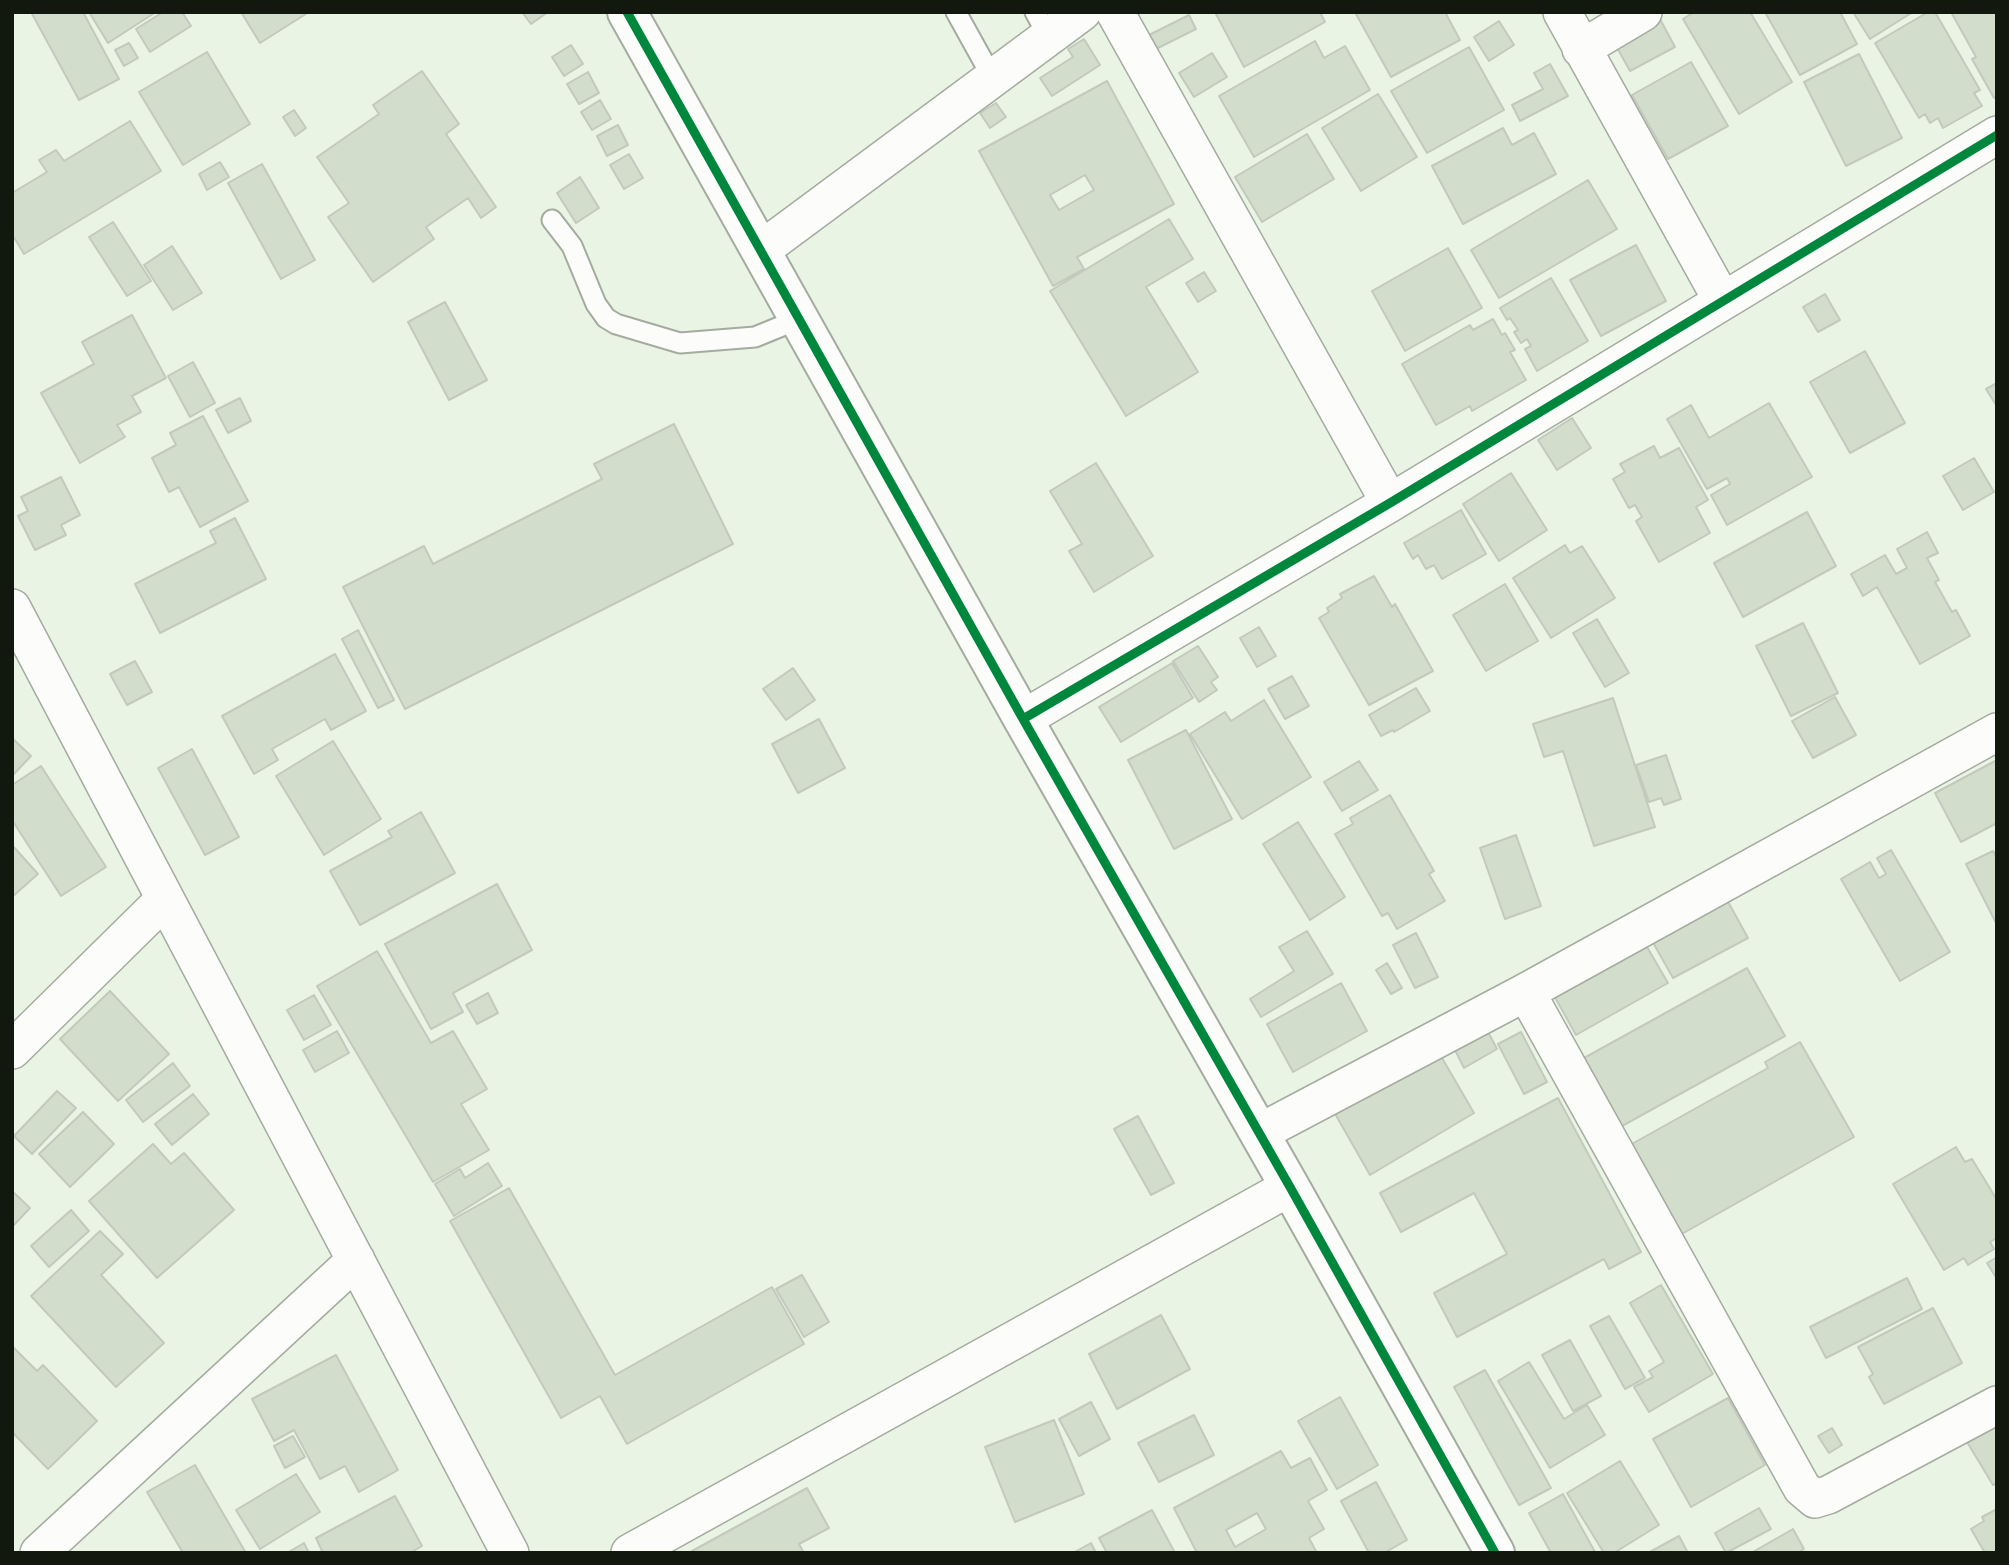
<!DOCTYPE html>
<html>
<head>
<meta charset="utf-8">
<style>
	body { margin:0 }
	#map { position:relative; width:2009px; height:1565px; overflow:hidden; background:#eaf4e4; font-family:"PT Sans Narrow",sans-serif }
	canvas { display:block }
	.frame { position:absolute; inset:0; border:14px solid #12180e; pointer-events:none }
</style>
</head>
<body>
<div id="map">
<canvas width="2009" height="1565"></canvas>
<div class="frame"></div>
</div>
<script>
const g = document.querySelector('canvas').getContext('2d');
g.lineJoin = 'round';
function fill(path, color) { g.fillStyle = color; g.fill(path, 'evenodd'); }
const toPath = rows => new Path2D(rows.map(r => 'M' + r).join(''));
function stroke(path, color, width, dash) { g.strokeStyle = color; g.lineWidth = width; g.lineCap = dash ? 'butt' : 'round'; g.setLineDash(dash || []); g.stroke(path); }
const building = toPath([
	[31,12,83,12,119,79,79,100,31,12],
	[89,12,156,12,108,43,89,12],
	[163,12,182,12,191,26,150,52,136,29,163,12],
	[241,12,309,12,260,43,241,12],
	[522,12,548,12,531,24,522,12],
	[1215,12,1320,12,1325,22,1244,67,1215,12],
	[1359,12,1445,12,1460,40,1391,77,1356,14,1359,12],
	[1694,12,1750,12,1792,82,1739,114,1683,19,1694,12],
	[1765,12,1840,12,1857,44,1800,75,1765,12],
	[1853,12,1913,12,1870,39,1853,12],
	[1928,12,1935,12,1980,90,1974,93,1982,106,1943,128,1938,118,1930,123,1925,114,1919,118,1875,43,1928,12],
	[1951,12,1997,12,1997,96,1994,98,1972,59,1976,57,1951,12],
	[1189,15,1196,29,1154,50,1147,36,1189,15],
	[1660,19,1675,47,1630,71,1615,44,1660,19],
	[1499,21,1514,45,1489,61,1474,37,1499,21],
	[1084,39,1100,65,1052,96,1040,78,1073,57,1068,49,1084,39],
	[1315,41,1324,58,1345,46,1370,90,1254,157,1219,96,1315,41],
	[129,43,138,58,124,66,115,50,129,43],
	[571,45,583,64,564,76,552,57,571,45],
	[1469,47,1504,110,1427,153,1391,91,1469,47],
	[207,52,250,124,183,165,139,92,207,52],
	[1212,53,1227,77,1194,97,1179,73,1212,53],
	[1859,54,1902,138,1846,166,1804,82,1859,54],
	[1691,62,1728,126,1668,159,1632,95,1691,62],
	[1550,64,1568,96,1520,121,1512,105,1543,89,1534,73,1550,64],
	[422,71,459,124,446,134,496,207,481,218,468,198,426,227,434,239,373,282,328,217,349,203,317,157,379,114,373,105,422,71],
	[588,72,599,93,579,104,567,84,588,72],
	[1107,81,1174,204,1077,257,1084,269,1053,286,979,151,1107,81],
	[1085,175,1094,190,1059,210,1050,195,1085,175],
	[1378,94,1417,157,1361,191,1322,128,1378,94],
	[600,100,611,119,592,130,581,112,600,100],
	[996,103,1006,117,990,128,980,113,996,103],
	[294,110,306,128,295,136,283,117,294,110],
	[130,121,161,171,24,254,12,234,12,193,47,172,39,160,56,150,64,161,130,121],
	[618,125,628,145,607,156,597,136,618,125],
	[1503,128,1512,145,1534,133,1556,174,1463,224,1432,166,1503,128],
	[1307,134,1334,179,1262,222,1235,177,1307,134],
	[629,154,643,178,624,189,610,165,629,154],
	[220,162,229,177,207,190,199,174,220,162],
	[262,164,315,260,281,279,228,183,262,164],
	[580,177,599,208,576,223,557,193,580,177],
	[1588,180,1617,229,1499,298,1471,250,1588,180],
	[1169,219,1193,259,1146,287,1198,372,1126,416,1050,291,1169,219],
	[113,222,151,281,127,296,89,237,113,222],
	[1636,245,1666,301,1601,336,1570,280,1636,245],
	[172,246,202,293,173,310,144,265,172,246],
	[1448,248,1482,308,1405,351,1372,291,1448,248],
	[1204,272,1216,291,1198,302,1186,283,1204,272],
	[1551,278,1588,341,1537,371,1525,349,1531,346,1527,339,1521,343,1514,332,1518,330,1510,318,1507,320,1500,308,1551,278],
	[1825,294,1840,320,1818,332,1803,307,1825,294],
	[445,302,487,380,449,400,408,322,445,302],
	[132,315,166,378,132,396,141,412,117,425,125,437,80,463,41,393,94,364,82,342,132,315],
	[1493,319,1502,335,1505,333,1515,350,1510,352,1526,380,1472,411,1470,406,1436,425,1402,364,1470,325,1473,330,1493,319],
	[1865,351,1905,423,1850,453,1810,382,1865,351],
	[193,362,215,403,190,417,168,376,193,362],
	[1997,383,1997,404,1996,405,1986,389,1997,383],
	[240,398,251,421,228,433,216,410,240,398],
	[1769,403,1812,477,1727,525,1711,495,1730,484,1727,478,1707,489,1667,419,1691,405,1709,438,1769,403],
	[203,416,248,501,200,527,179,487,169,492,152,458,176,445,170,433,203,416],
	[1572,418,1591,448,1557,470,1538,440,1572,418],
	[674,424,733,544,405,709,343,587,424,546,433,564,602,479,594,464,674,424],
	[1654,446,1660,458,1679,448,1708,500,1696,507,1710,533,1659,562,1636,521,1642,517,1635,505,1629,508,1613,479,1625,472,1620,464,1654,446],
	[1974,458,1994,492,1963,510,1943,476,1974,458],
	[1096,463,1153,556,1094,592,1069,551,1082,544,1050,491,1096,463],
	[1511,473,1547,530,1499,561,1463,504,1511,473],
	[61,477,80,515,61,525,66,535,35,550,18,516,28,511,21,497,61,477],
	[1461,510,1486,554,1442,579,1434,565,1426,569,1418,555,1413,559,1404,543,1461,510],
	[1807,512,1836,566,1743,617,1714,563,1807,512],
	[235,518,266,579,160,633,135,584,216,543,210,531,235,518],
	[1927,532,1938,553,1927,558,1939,580,1935,582,1952,612,1956,610,1970,636,1920,664,1877,587,1863,596,1851,574,1885,555,1896,574,1907,568,1897,549,1927,532],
	[1565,545,1570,553,1582,546,1615,598,1551,638,1513,578,1565,545],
	[1374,576,1392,607,1395,604,1433,671,1369,705,1319,618,1329,612,1327,608,1342,598,1340,594,1374,576],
	[1505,584,1538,641,1486,671,1453,615,1505,584],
	[1597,619,1629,673,1605,687,1573,633,1597,619],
	[1803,623,1838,693,1791,716,1756,646,1803,623],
	[1259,627,1276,656,1257,667,1240,638,1259,627],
	[358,630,394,700,378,708,342,639,358,630],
	[1198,646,1218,677,1211,682,1217,690,1199,702,1173,661,1198,646],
	[335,654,366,711,331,730,325,719,272,749,278,760,254,774,222,716,335,654],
	[135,661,152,692,127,705,110,674,135,661],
	[1172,663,1193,698,1121,742,1099,707,1172,663],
	[793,668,815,700,786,720,763,689,793,668],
	[1292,676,1309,706,1285,719,1268,689,1292,676],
	[1416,688,1430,711,1394,732,1393,730,1381,736,1369,715,1416,688],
	[1835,697,1856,735,1813,758,1792,721,1835,697],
	[1613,698,1655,827,1594,846,1563,751,1544,757,1533,724,1613,698],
	[1264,700,1311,777,1242,819,1190,734,1225,712,1231,721,1264,700],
	[819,719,845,768,798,793,772,744,819,719],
	[1186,730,1232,819,1174,849,1128,760,1186,730],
	[12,738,31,756,12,776,12,738],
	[333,741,381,819,324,855,276,776,333,741],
	[192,749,239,837,205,855,158,768,192,749],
	[1666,755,1681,799,1664,805,1661,798,1649,802,1636,765,1666,755],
	[1997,760,1997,823,1961,842,1935,793,1997,760],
	[1359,761,1378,790,1342,811,1324,782,1359,761],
	[41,766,106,867,61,896,12,820,12,785,41,766],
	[1390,795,1434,871,1429,874,1445,901,1397,929,1388,913,1382,916,1335,834,1353,824,1350,818,1390,795],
	[421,812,455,873,360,925,330,871,392,837,388,831,421,812],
	[1298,822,1345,897,1310,920,1263,844,1298,822],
	[1516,835,1541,906,1505,919,1480,848,1516,835],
	[12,845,38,874,12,897,12,845],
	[1891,850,1950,952,1900,981,1841,879,1870,862,1879,878,1886,874,1877,858,1891,850],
	[1993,851,1997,858,1997,925,1966,864,1993,851],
	[497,884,532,950,453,993,463,1012,431,1029,385,944,497,884],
	[1726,898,1748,938,1673,978,1651,939,1726,898],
	[1307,931,1333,974,1261,1017,1250,999,1294,971,1279,947,1307,931],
	[1416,933,1438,977,1415,988,1393,945,1416,933],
	[1643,940,1668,983,1576,1035,1552,992,1643,940],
	[377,951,431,1043,453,1031,487,1089,461,1104,489,1150,433,1182,317,986,377,951],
	[1387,963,1402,988,1391,994,1376,970,1387,963],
	[1747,968,1785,1036,1622,1126,1584,1058,1747,968],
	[1341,983,1367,1031,1293,1072,1267,1024,1341,983],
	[110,991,169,1054,118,1101,60,1039,110,991],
	[488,993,498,1013,477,1024,466,1005,488,993],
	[314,995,331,1025,304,1040,287,1010,314,995],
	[1486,1028,1497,1049,1464,1068,1453,1046,1486,1028],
	[337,1031,349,1053,315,1072,303,1050,337,1031],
	[1521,1032,1547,1082,1524,1094,1498,1044,1521,1032],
	[1800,1042,1854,1137,1680,1235,1630,1145,1768,1068,1765,1062,1800,1042],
	[1438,1051,1474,1113,1370,1175,1334,1112,1438,1051],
	[173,1063,190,1086,143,1122,126,1100,173,1063],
	[57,1091,76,1108,32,1154,14,1136,57,1091],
	[193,1094,209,1114,172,1145,155,1124,193,1094],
	[1558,1098,1641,1252,1609,1269,1604,1259,1457,1337,1434,1293,1507,1254,1474,1193,1401,1232,1380,1193,1558,1098],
	[83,1112,114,1144,70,1187,39,1154,83,1112],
	[1138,1116,1174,1183,1151,1195,1114,1129,1138,1116],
	[153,1144,171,1164,184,1153,234,1210,157,1278,89,1201,153,1144],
	[1956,1147,1965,1162,1972,1159,1997,1200,1997,1238,1990,1242,1994,1249,1968,1265,1964,1258,1944,1270,1893,1184,1956,1147],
	[488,1163,502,1186,454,1216,435,1184,460,1169,465,1178,488,1163],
	[509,1188,615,1375,772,1287,804,1344,627,1444,600,1396,561,1418,450,1221,509,1188],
	[12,1191,30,1208,12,1227,12,1191],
	[71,1210,89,1231,49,1267,31,1246,71,1210],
	[100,1231,123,1254,101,1275,164,1343,116,1387,31,1296,100,1231],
	[1997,1257,1997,1279,1987,1263,1997,1257],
	[802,1275,829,1322,804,1337,776,1289,802,1275],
	[1907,1278,1922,1309,1826,1358,1810,1327,1907,1278],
	[1661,1285,1713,1374,1649,1412,1634,1387,1653,1377,1649,1371,1664,1362,1630,1303,1661,1285],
	[1933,1308,1962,1363,1884,1404,1869,1377,1873,1374,1858,1347,1933,1308],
	[1161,1315,1190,1369,1117,1409,1089,1354,1161,1315],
	[1609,1316,1645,1378,1625,1389,1590,1326,1609,1316],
	[1570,1340,1601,1396,1573,1411,1542,1355,1570,1340],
	[12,1346,37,1371,43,1365,97,1421,48,1469,12,1432,12,1346],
	[336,1355,398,1470,359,1492,345,1466,320,1479,294,1430,274,1441,252,1399,336,1355],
	[1529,1362,1564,1419,1587,1405,1605,1435,1550,1468,1498,1381,1529,1362],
	[1485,1370,1551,1488,1519,1505,1454,1387,1485,1370],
	[1340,1397,1378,1465,1337,1489,1298,1421,1340,1397],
	[1728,1398,1765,1465,1691,1507,1653,1439,1728,1398],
	[1091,1402,1110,1439,1079,1456,1059,1419,1091,1402],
	[1194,1415,1214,1455,1159,1482,1138,1443,1194,1415],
	[1054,1420,1084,1494,1015,1522,985,1447,1054,1420],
	[1997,1425,1997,1483,1993,1485,1967,1442,1997,1425],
	[1832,1428,1842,1445,1829,1453,1818,1436,1832,1428],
	[293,1436,305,1457,285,1468,274,1446,293,1436],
	[1281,1451,1291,1468,1310,1458,1327,1490,1308,1501,1324,1529,1309,1538,1317,1553,1197,1553,1174,1508,1281,1451],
	[1257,1513,1266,1529,1235,1547,1226,1530,1257,1513],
	[1620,1461,1659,1525,1614,1553,1604,1553,1567,1493,1620,1461],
	[195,1465,246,1553,183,1553,147,1492,195,1465],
	[296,1474,320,1512,260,1549,236,1510,296,1474],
	[1376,1482,1407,1540,1384,1553,1369,1553,1341,1501,1376,1482],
	[807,1488,829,1528,799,1544,804,1553,693,1553,692,1551,807,1488],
	[1563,1494,1595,1552,1594,1553,1551,1553,1529,1513,1563,1494],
	[395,1496,422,1546,410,1553,323,1553,316,1538,395,1496],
	[1759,1508,1771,1529,1726,1553,1715,1533,1759,1508],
	[1997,1509,1997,1553,1985,1553,1971,1529,1984,1521,1982,1517,1997,1509],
	[1152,1510,1175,1553,1107,1553,1099,1538,1152,1510],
	[1793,1529,1804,1549,1797,1553,1751,1553,1793,1529],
	[1679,1536,1688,1553,1648,1553,1679,1536],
	[304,1543,309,1553,287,1553,304,1543],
	[1091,1543,1096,1553,1073,1553,1091,1543]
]);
fill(building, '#d2ddcb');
stroke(building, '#c2cabd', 2);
const service = toPath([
	[956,12,992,77],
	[1035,12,1048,36],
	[552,220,572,246,596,304,606,318,616,324,680,343,755,337,799,319]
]);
const minor = toPath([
	[1115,12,1390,503],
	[1562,12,1722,300],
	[1581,49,1643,12],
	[761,250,1082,12],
	[12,608,510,1553],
	[1023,719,1390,503,1997,135],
	[1526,992,1802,1488,1815,1499,1828,1495,1997,1405],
	[12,1050,165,899],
	[1259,1133,1526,992,1997,732],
	[39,1553,356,1260],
	[630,1553,1290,1187]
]);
const tertiary = toPath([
	[627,12,1023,719,1290,1187,1495,1553]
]);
stroke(service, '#a4ab9f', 23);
stroke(minor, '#a4ab9f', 40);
stroke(tertiary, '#a4ab9f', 42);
stroke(service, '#fcfdfb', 19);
stroke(minor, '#fcfdfb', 37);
stroke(tertiary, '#fcfdfb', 38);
stroke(toPath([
	[627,12,1023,719,1290,1187,1495,1553],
	[1023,719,1390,503,1997,135]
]), '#00873e', 9);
</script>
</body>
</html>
